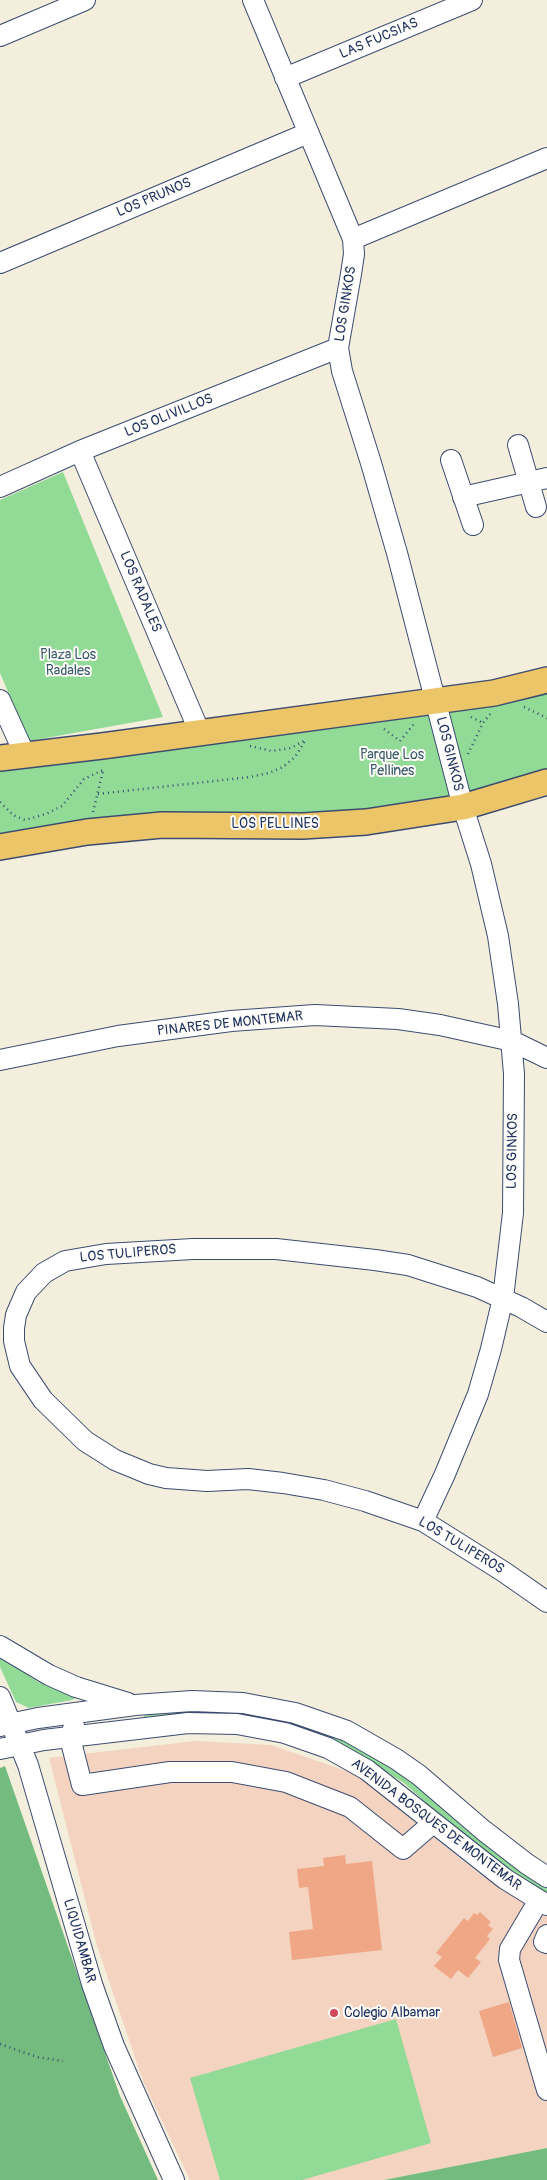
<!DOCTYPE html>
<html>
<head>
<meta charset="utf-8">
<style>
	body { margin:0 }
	canvas { display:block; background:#f4efdc }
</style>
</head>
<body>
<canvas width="547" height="2180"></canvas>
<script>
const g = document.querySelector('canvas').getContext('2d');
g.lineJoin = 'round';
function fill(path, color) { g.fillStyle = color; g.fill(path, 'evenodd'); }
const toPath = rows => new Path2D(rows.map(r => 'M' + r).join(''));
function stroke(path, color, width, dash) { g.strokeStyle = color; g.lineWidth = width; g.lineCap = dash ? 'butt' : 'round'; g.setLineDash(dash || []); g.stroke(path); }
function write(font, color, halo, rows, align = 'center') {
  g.font = font + ' Pangolin,sans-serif'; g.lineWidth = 4; g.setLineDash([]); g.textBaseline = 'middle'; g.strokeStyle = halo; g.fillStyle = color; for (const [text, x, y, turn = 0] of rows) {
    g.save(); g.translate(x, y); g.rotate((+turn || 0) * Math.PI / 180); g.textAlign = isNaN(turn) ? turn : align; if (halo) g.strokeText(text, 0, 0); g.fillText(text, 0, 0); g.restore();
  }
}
fill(toPath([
	[195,1741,271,1745,355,1774,481,1875,547,1913,547,2148,384,2180,190,2180,143,2081,97,1946,49,1758]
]), '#f4d3c0');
fill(toPath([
	[63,472,163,717,29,741,0,673,0,500],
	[547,690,547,775,397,809,0,839,0,766],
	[0,1656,38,1682,78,1696,72,1700,29,1708,16,1702,0,1667],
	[240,1707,315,1727,381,1757,547,1887,547,1894,514,1874,456,1830,404,1783,355,1752,302,1728,241,1714,195,1713,143,1717,151,1710],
	[396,2019,431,2143,302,2180,220,2180,190,2078]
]), '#91db96');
fill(toPath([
	[5,1766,120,2096,158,2180,0,2180,0,1768],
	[547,2148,547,2180,384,2180]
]), '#74bb7f');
fill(toPath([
	[345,1855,346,1864,372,1861,382,1950,292,1960,289,1932,313,1929,308,1887,299,1888,297,1869,324,1866,323,1858],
	[480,1912,491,1922,488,1925,493,1929,487,1936,490,1939,475,1958,481,1962,468,1978,458,1970,451,1979,434,1966,442,1957,436,1953,464,1918,468,1921,474,1913,477,1915],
	[509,2002,522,2048,493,2057,479,2011]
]), '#f0a785');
const minor = toPath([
	[253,0,353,239,354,254,351,274,338,348,342,371,371,463,397,553,463,807,481,864,498,936,508,1004,514,1074,513,1213,503,1298,491,1349,478,1394,445,1474,423,1521],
	[0,36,85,0],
	[285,78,472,0],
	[353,239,547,158],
	[0,263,308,133],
	[518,445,536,507],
	[80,451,200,733],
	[451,460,473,525],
	[0,487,80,451,338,348],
	[463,497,547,478],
	[0,700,25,755],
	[0,1060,118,1036,231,1021,315,1015,398,1019,440,1025,512,1041,547,1058],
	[547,1322,521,1307,477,1287,408,1265,375,1260,276,1249,193,1249,106,1254,65,1261,44,1273,26,1292,16,1315,14,1328,14,1341,20,1366,43,1400,85,1441,115,1460,149,1474,166,1478,207,1481,248,1479,283,1483,324,1490,365,1501,423,1521,504,1572,547,1602],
	[0,1646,49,1675,76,1687,128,1703],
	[0,1697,28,1765,92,1984,114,2046,174,2180],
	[0,1726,38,1718,135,1705,192,1701,243,1703,295,1713,347,1731,396,1759,419,1775,483,1830,527,1864,547,1877],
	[74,1726,70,1738,82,1785,170,1772,232,1772,286,1782,350,1807,403,1849,433,1823],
	[0,1749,44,1740,188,1723,237,1724,285,1733,328,1748,367,1770,505,1879,547,1905],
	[539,1900,510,1949,509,1960,547,2090],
	[547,1935,544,1942,547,1943]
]);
const major = toPath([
	[0,758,102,746,494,693,547,680],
	[0,847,87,832,162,825,303,826,366,822,463,807,547,782]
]);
stroke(minor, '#3c4c71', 22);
stroke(major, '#3c4c71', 28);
stroke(toPath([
	[524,707,547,718],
	[471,717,483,723],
	[384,729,400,741,414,724],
	[250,746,272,751,291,748,306,740],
	[468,754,483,723,491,713],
	[98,794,250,777,269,773,283,767,295,757,305,741],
	[0,802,13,815,25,820,46,814,62,806,84,779,103,770],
	[93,812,103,771],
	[0,2044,37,2057,63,2061]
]), '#3c4c71', 2.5, [1, 4]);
stroke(minor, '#fff', 20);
stroke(major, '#edc569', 25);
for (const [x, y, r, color] of [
	[334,2013,5,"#d1495b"]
]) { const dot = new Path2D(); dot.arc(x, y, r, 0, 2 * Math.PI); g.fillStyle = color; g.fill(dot); stroke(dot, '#fdfcf7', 2); }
write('14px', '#1b2f5e', '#fdfcf7', [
	["LAS FUCSIAS",379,39,-23],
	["LOS PRUNOS",154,198,-23],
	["LOS GINKOS",346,304,-81],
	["LOS OLIVILLOS",169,416,-22],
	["LOS RADALES",140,592,67],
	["LOS GINKOS",449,754,76],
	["LOS PELLINES",275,824],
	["PINARES DE MONTEMAR",230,1024,-6],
	["LOS GINKOS",513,1151,-89],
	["LOS TULIPEROS",128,1254,-5],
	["LOS TULIPEROS",461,1546,31],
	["AVENIDA BOSQUES DE MONTEMAR",436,1825,37],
	["LIQUIDAMBAR",79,1941,74]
]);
write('14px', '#385a6c', '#fdfcf7', [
	["Plaza Los",68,655],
	["Radales",68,671],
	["Parque Los",392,755],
	["Pellines",392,771]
]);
write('14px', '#1b2f5e', '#fdfcf7', [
	["Colegio Albamar",344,2013]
], 'left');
</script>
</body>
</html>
